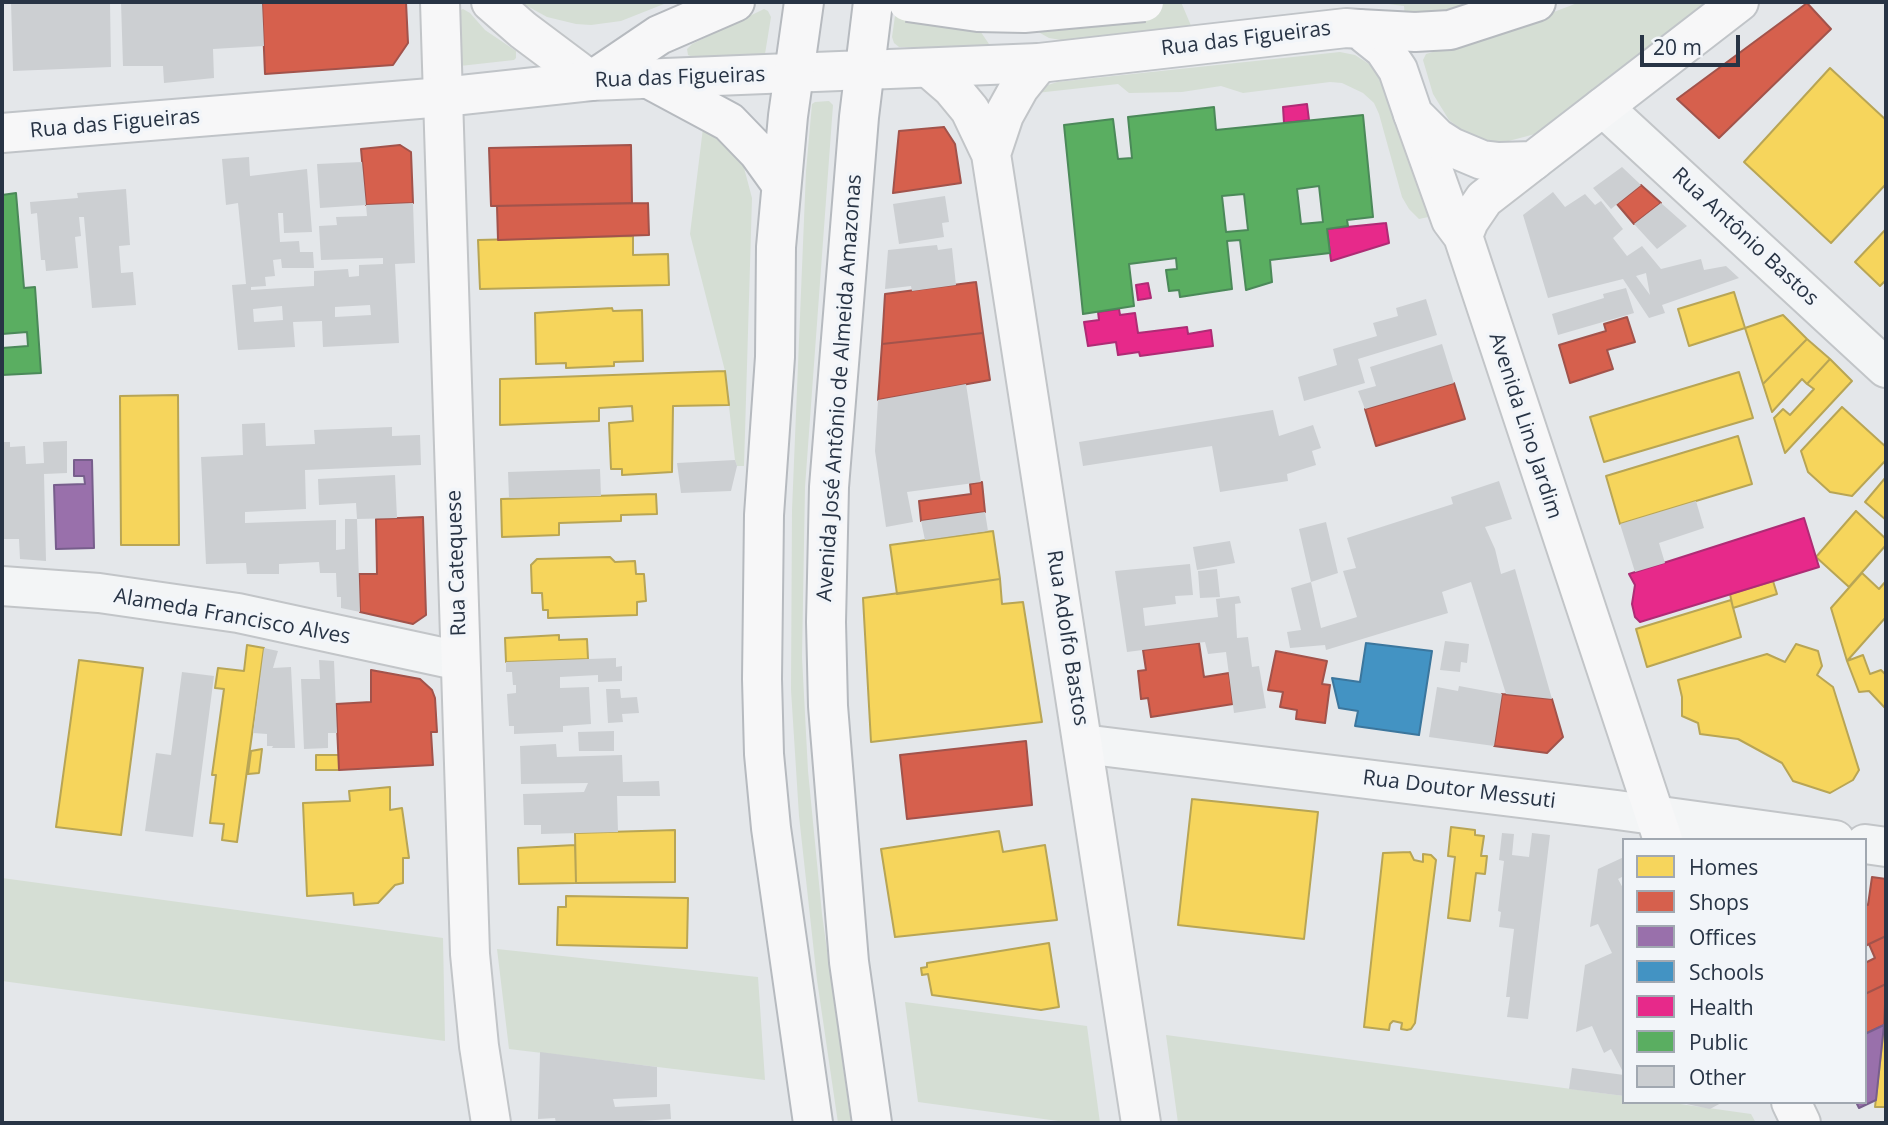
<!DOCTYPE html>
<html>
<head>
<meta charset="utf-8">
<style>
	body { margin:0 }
	#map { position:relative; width:1888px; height:1125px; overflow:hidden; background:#e4e7ea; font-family:"Open Sans",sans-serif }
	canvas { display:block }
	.frame { position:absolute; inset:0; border:4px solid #283445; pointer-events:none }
	.legend { position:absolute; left:1622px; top:838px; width:245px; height:266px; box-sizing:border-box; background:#f2f5f9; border:2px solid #a1a8b1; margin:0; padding:9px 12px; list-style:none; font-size:21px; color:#283445 }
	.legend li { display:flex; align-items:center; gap:14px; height:35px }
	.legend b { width:35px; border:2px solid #a1a8b1 }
	.scale { position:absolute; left:1640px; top:35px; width:100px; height:32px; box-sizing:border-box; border:4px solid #283445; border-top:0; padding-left:9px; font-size:21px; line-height:24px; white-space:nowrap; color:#283445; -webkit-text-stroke:5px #f2f5f9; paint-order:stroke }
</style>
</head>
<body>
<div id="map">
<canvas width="1888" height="1125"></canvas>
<div class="frame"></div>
<ul class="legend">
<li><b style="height:19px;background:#f6d55c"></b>Homes</li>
<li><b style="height:19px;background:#d6604d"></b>Shops</li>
<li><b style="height:19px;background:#9970ab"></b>Offices</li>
<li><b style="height:19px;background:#4393c3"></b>Schools</li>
<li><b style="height:19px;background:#e7298a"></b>Health</li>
<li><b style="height:19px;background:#5aae61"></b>Public</li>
<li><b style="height:19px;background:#cccfd2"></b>Other</li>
</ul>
<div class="scale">20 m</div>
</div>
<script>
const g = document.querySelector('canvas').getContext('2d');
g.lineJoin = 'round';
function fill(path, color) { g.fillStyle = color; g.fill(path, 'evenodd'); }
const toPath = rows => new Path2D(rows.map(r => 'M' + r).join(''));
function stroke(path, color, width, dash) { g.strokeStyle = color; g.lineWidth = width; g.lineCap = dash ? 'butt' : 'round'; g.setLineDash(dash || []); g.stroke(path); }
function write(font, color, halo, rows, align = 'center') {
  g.font = font + ' "Open Sans",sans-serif'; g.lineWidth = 7; g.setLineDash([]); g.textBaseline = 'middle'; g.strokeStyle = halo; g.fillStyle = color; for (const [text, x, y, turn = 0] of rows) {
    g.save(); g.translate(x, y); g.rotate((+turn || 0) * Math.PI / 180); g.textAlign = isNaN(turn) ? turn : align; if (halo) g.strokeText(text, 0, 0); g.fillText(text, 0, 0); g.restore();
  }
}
fill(toPath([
	[520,2,669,2,621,21,591,25,576,24,547,17],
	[897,2,974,22,989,44,983,48,899,47,894,43,892,37],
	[1006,2,1181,2,1192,28,1061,40,1049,38,1026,25],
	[1373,2,1494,2,1452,15,1405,18,1404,6],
	[1580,2,1713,2,1535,134,1505,142,1490,141,1467,134,1449,120,1433,94,1423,60,1426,54,1504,31],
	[463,9,470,13,485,30,516,51,516,58,514,60,460,66,458,11],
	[764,9,768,11,771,17,765,54,695,58,688,55,687,49,692,44],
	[1340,52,1355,55,1377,69,1433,216,1419,219,1409,209,1402,197,1379,114,1374,103,1363,93,1342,83,1330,82,1243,93,1221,86,1182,92,1129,93,1118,84,1036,93,1045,86,1057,82],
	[829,101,833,105,805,487,802,657,808,771,822,914,851,1123,838,1123,817,980,799,816,791,690,792,510,806,171,812,104,815,102],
	[704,120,743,164,752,198,744,466,737,466,735,460,725,371,690,234],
	[2,878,443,938,445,1041,2,981],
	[497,949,758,977,765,1080,509,1049],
	[905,1002,1087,1026,1100,1123,1073,1123,918,1102],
	[1166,1035,1624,1096,1624,1102,1666,1102,1751,1114,1756,1123,1178,1123]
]), '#d5ded4');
const homes = toPath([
	[1830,68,1886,120,1886,184,1831,243,1744,162,1830,68],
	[1886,229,1886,280,1880,286,1855,262,1886,229],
	[633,236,633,255,668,254,669,285,480,289,478,240,633,236],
	[1734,292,1745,328,1689,346,1678,309,1734,292],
	[612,308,613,311,642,310,643,361,614,362,614,366,566,368,566,363,536,364,535,313,612,308],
	[1783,315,1807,339,1763,384,1745,328,1783,315],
	[1807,339,1830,359,1807,384,1802,379,1772,412,1763,384,1807,339],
	[1830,359,1852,381,1785,453,1774,418,1783,409,1790,415,1814,389,1807,384,1830,359],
	[725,371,729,405,673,406,672,472,622,475,622,469,611,469,609,423,633,421,632,406,599,408,599,421,500,425,500,379,725,371],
	[1739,372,1753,418,1604,462,1590,417,1739,372],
	[178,395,179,545,121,545,120,396,178,395],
	[1842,407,1886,447,1886,460,1852,496,1830,492,1808,472,1801,451,1842,407],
	[1738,436,1752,484,1620,524,1606,476,1738,436],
	[1886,477,1886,520,1865,502,1886,477],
	[656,494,657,514,621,515,621,521,559,523,559,535,502,537,501,499,656,494],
	[1856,511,1886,539,1886,545,1849,587,1816,557,1856,511],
	[993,531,1000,579,897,594,890,545,993,531],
	[610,557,615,562,635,561,636,574,644,574,646,601,637,602,637,615,548,618,548,610,543,610,542,593,532,593,531,565,537,559,610,557],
	[1862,573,1879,589,1886,581,1886,617,1847,661,1831,608,1862,573],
	[1000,579,1002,604,1023,602,1042,722,871,742,863,598,1000,579],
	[1773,581,1777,594,1733,608,1730,594,1773,581],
	[1731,600,1741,637,1647,667,1636,629,1731,600],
	[559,635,559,640,587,639,588,659,506,662,505,638,559,635],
	[1796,644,1818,651,1822,666,1817,675,1833,687,1859,770,1853,780,1830,793,1793,781,1782,763,1738,739,1700,734,1698,723,1682,716,1682,697,1678,680,1767,654,1785,662,1796,644],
	[247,645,264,648,237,842,222,840,224,824,210,823,216,775,212,775,224,689,215,688,218,668,244,671,247,645],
	[1863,655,1870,674,1881,670,1886,675,1886,709,1869,691,1859,692,1847,661,1863,655],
	[79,660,143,668,121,835,56,827,79,660],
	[262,749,259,773,248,774,251,751,262,749],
	[316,755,339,755,339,770,316,770,316,755],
	[390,787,390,810,402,808,409,858,403,858,403,883,395,885,378,903,354,905,353,893,307,896,303,803,350,801,349,791,390,787],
	[1192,799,1318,812,1304,939,1178,925,1192,799],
	[1451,827,1475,830,1475,835,1484,836,1481,856,1487,856,1485,874,1476,873,1470,921,1448,918,1455,857,1448,856,1451,827],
	[675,830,675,882,576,883,575,833,675,830],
	[999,831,1003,852,1045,845,1057,920,895,937,881,849,999,831],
	[575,845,576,883,519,884,518,848,575,845],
	[1410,852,1414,860,1423,862,1423,854,1431,855,1436,860,1415,1023,1411,1029,1407,1030,1401,1029,1402,1023,1393,1021,1390,1024,1389,1030,1364,1027,1383,853,1410,852],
	[566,896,688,898,687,948,557,945,558,907,566,907,566,896],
	[1049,943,1059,1007,1041,1010,932,995,928,974,922,975,921,968,927,967,927,963,1049,943],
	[1886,1009,1886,1107,1875,1107,1886,1009]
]);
fill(homes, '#f6d55c');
stroke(homes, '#b8a555', 2);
const shops = toPath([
	[262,2,406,2,408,43,393,65,265,74,262,2],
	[1807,3,1831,29,1719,138,1677,99,1807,3],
	[944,127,955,144,961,183,893,193,899,131,944,127],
	[400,145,411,152,413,203,366,205,361,149,400,145],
	[631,145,632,203,491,206,489,148,631,145],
	[1641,185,1661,203,1634,224,1617,204,1641,185],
	[648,203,649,235,498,240,497,206,648,203],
	[976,282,983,333,882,344,885,294,976,282],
	[1627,317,1635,342,1607,350,1613,369,1570,383,1559,345,1606,331,1604,324,1627,317],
	[983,333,990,380,878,400,882,344,983,333],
	[1454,383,1465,419,1376,446,1365,409,1454,383],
	[982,482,985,512,921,521,919,501,971,494,970,484,982,482],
	[423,517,426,615,413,624,360,612,359,574,377,574,376,519,423,517],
	[1199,643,1204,677,1229,673,1233,704,1151,717,1148,698,1141,699,1138,671,1146,670,1143,650,1199,643],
	[1276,651,1327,661,1322,684,1330,685,1325,723,1296,719,1297,710,1280,707,1283,692,1268,690,1276,651],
	[371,670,420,679,432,690,435,698,437,732,431,732,433,765,339,770,336,704,371,702,371,670],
	[1502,694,1552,699,1563,737,1547,753,1494,746,1502,694],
	[1026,741,1032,805,907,819,900,755,1026,741],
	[1872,877,1886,879,1886,936,1865,946,1865,904,1868,905,1872,877],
	[1886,936,1886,984,1865,994,1865,963,1875,958,1869,944,1886,936],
	[1886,984,1884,1025,1865,1034,1865,994,1886,984]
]);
fill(shops, '#d6604d');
stroke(shops, '#a2534b', 2);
const offices = toPath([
	[74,460,92,460,94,548,56,549,54,485,85,484,84,476,74,476,74,460],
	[1884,1025,1876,1100,1859,1108,1856,1102,1865,1102,1865,1034,1884,1025]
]);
fill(offices, '#9970ab');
stroke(offices, '#775e8c', 2);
const schools = toPath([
	[1366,643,1432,651,1419,735,1355,726,1358,711,1339,708,1332,678,1360,682,1366,643]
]);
fill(schools, '#4393c3');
stroke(schools, '#3b769d', 2);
const health = toPath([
	[1307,104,1309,120,1284,123,1283,107,1307,104],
	[1386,223,1389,243,1331,261,1327,229,1386,223],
	[1148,283,1151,298,1138,300,1136,285,1148,283],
	[1119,309,1120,315,1135,313,1138,333,1187,327,1188,334,1211,330,1213,346,1140,356,1139,352,1118,355,1116,342,1088,346,1084,322,1099,320,1098,312,1119,309],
	[1804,518,1819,567,1640,622,1635,617,1632,604,1635,585,1629,574,1804,518]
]);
fill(health, '#e7298a');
stroke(health, '#ae2c75', 2);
const public = toPath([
	[1214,107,1216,130,1363,115,1373,217,1347,220,1348,226,1327,229,1330,253,1270,260,1272,282,1246,290,1240,240,1227,241,1232,289,1180,297,1179,290,1169,291,1166,270,1177,269,1176,258,1129,264,1134,306,1083,314,1064,125,1113,119,1118,159,1132,158,1128,117,1214,107],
	[1319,186,1323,222,1301,224,1297,189,1319,186],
	[1244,194,1248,230,1226,232,1222,196,1244,194],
	[16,193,24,288,35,287,41,373,2,375,2,348,28,346,27,332,2,334,2,195,16,193]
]);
fill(public, '#5aae61');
stroke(public, '#4b8959', 2);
fill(toPath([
	[11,2,110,2,111,67,13,71],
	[121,2,262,2,264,46,213,49,214,78,164,83,163,66,123,66],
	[249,157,250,176,307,169,312,232,284,233,283,213,278,213,280,242,299,241,300,252,313,252,314,268,282,268,281,259,273,260,275,276,265,277,266,286,251,287,251,290,314,286,314,271,348,269,349,277,359,276,359,265,383,264,383,258,321,260,319,226,337,225,336,217,367,216,366,205,413,203,415,263,395,264,399,343,323,347,322,321,293,322,295,347,238,350,232,285,246,284,238,203,226,205,222,159],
	[370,305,371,315,335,317,335,307],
	[282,306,283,320,254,322,253,309],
	[362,162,366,205,320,208,317,164],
	[1622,167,1641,185,1611,209,1593,188],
	[126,189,130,245,119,246,121,273,133,272,136,305,92,308,84,217,79,217,81,236,75,237,78,268,46,271,45,260,41,260,37,213,31,214,30,202,78,198,77,193],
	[1553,192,1565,207,1585,194,1595,205,1601,201,1623,229,1613,238,1627,256,1642,246,1661,269,1701,259,1704,270,1726,266,1739,278,1662,305,1665,313,1649,318,1623,279,1548,298,1523,215],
	[1646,273,1650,295,1636,276],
	[945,196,949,222,942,223,944,237,899,244,893,204],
	[1661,203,1687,226,1657,249,1634,224],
	[937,245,938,250,952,248,956,285,912,291,911,286,885,289,888,250],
	[1626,288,1634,313,1558,335,1552,314,1604,298,1603,294],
	[1426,299,1437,335,1358,359,1365,383,1304,401,1298,377,1337,365,1333,349,1377,336,1373,323,1398,316,1396,308],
	[1442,344,1454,383,1365,409,1358,391,1376,386,1370,367],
	[966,384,981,482,907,492,913,522,886,527,875,451,878,400],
	[1273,410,1279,436,1313,425,1321,448,1312,451,1316,465,1287,474,1288,481,1220,492,1212,446,1083,466,1079,442],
	[265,423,266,446,315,444,314,430,392,427,392,436,420,435,421,465,305,470,306,509,245,512,245,523,336,520,336,550,345,549,345,519,357,519,360,612,341,608,341,597,337,597,336,573,320,573,319,562,279,564,279,574,247,574,246,563,206,564,201,457,243,455,242,424],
	[67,441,67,473,44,474,46,561,20,559,19,539,3,539,2,442,10,442,10,447,25,446,26,464,44,463,43,442],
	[735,460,737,466,731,491,681,493,677,463],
	[600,469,601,496,509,498,508,472],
	[395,475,397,518,357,519,356,503,319,505,318,479],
	[1499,481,1512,519,1485,527,1495,549,1501,574,1515,569,1552,699,1506,694,1471,582,1442,592,1448,613,1326,650,1325,645,1290,648,1287,632,1301,630,1291,588,1311,582,1321,628,1357,617,1343,571,1356,568,1347,538,1453,504,1451,497],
	[1696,501,1704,528,1659,543,1665,563,1635,572,1620,524],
	[985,512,988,531,925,540,921,521],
	[1326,522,1338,573,1311,582,1299,529],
	[1230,541,1235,563,1197,570,1193,547],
	[1190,564,1193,595,1175,596,1176,604,1143,608,1145,626,1218,617,1216,599,1239,596,1241,603,1235,604,1237,638,1248,637,1252,667,1259,666,1266,708,1234,713,1226,652,1208,654,1205,642,1127,652,1115,571],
	[1217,569,1220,597,1200,598,1198,571],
	[1445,641,1469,644,1467,663,1461,662,1460,672,1440,670],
	[264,648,278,651,273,668,291,667,295,748,272,748,273,746,267,746,267,734,253,733],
	[616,658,616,667,622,666,622,681,598,682,598,675,560,677,560,688,589,687,591,724,563,726,563,732,514,734,514,726,509,726,507,694,516,693,516,685,513,685,512,672,506,672,506,662],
	[319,660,334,661,337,733,328,733,328,748,304,749,301,679,320,679],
	[182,672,214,676,193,837,145,831,156,753,171,755],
	[1459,686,1502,694,1494,746,1429,737,1437,687,1458,691],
	[606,689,620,689,621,698,637,697,639,713,622,714,623,722,608,723],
	[614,731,614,751,579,751,578,732],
	[556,744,557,757,622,755,623,782,659,781,660,796,617,796,618,832,541,834,541,825,524,825,523,794,584,792,588,783,521,784,520,746],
	[1502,833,1514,834,1512,855,1529,857,1532,833,1550,835,1528,1019,1507,1017,1510,997,1506,997,1514,929,1499,927,1501,912,1498,911,1504,861,1499,860],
	[1624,857,1624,876,1618,879,1624,890,1624,1069,1622,1070,1611,1049,1604,1053,1592,1026,1576,1032,1585,965,1612,953,1598,924,1590,927,1598,869],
	[540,1052,657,1067,657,1097,613,1099,615,1107,670,1104,671,1119,608,1123,556,1123,555,1118,538,1119],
	[1572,1068,1624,1075,1624,1096,1569,1089],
	[1677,1102,1723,1102,1710,1109]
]), '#cccfd2');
const street = toPath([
	[1603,107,1886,368],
	[2,586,99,593,238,613,460,661],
	[1083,744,1617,810,1835,840],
	[1865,844,1886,847]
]);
const secondary = toPath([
	[440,2,470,954,479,1046,491,1123],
	[491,2,523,30,591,81],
	[929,68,951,87,970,110,991,154,1141,1123],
	[1413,114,1451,220,1463,236,1663,840],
	[991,154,1004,115,1019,88,1039,63],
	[1463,236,1469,221,1484,199,1533,161],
	[1791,1102,1801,1123]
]);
const primary = toPath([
	[2,133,443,97,591,81,1039,63,1346,28,1359,29,1384,49,1398,70,1413,114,1437,138,1451,147,1482,160,1499,162,1533,161,1739,2]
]);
const highway = toPath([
	[804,2,788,116,776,247,775,357,764,515,762,679,764,754,771,828,813,1123],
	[1359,29,1415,32,1450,30,1536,2],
	[649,79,729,122,758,152,781,184],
	[591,81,659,35,735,2],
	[872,1123,849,962,828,706,826,622,829,487,859,117,873,2]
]);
stroke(street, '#c2c5c8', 42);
stroke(secondary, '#c2c5c8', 42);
stroke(primary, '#c0c4c8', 42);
stroke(highway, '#b6babf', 42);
stroke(street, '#f3f5f6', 38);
stroke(secondary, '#f7f7f8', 38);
stroke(primary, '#f7f7f8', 38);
stroke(highway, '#f7f7f8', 38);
const highwayBridge = toPath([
	[908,2,978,12,1024,13,1144,2]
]);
stroke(highwayBridge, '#b6babf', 42, []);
stroke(highwayBridge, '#f7f7f8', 38);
write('21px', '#283445', '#f2f5f9', [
	["Rua das Figueiras",1246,39,-7],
	["Rua das Figueiras",680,78,-2],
	["Rua das Figueiras",115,124,-5],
	["Rua Antônio Bastos",1745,237,43],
	["Avenida José Antônio de Almeida Amazonas",840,388,-86],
	["Avenida Lino Jardim",1525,426,72],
	["Rua Catequese",457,563,-92],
	["Alameda Francisco Alves",232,617,10],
	["Rua Adolfo Bastos",1067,638,81],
	["Rua Doutor Messuti",1459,790,7]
]);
</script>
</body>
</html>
